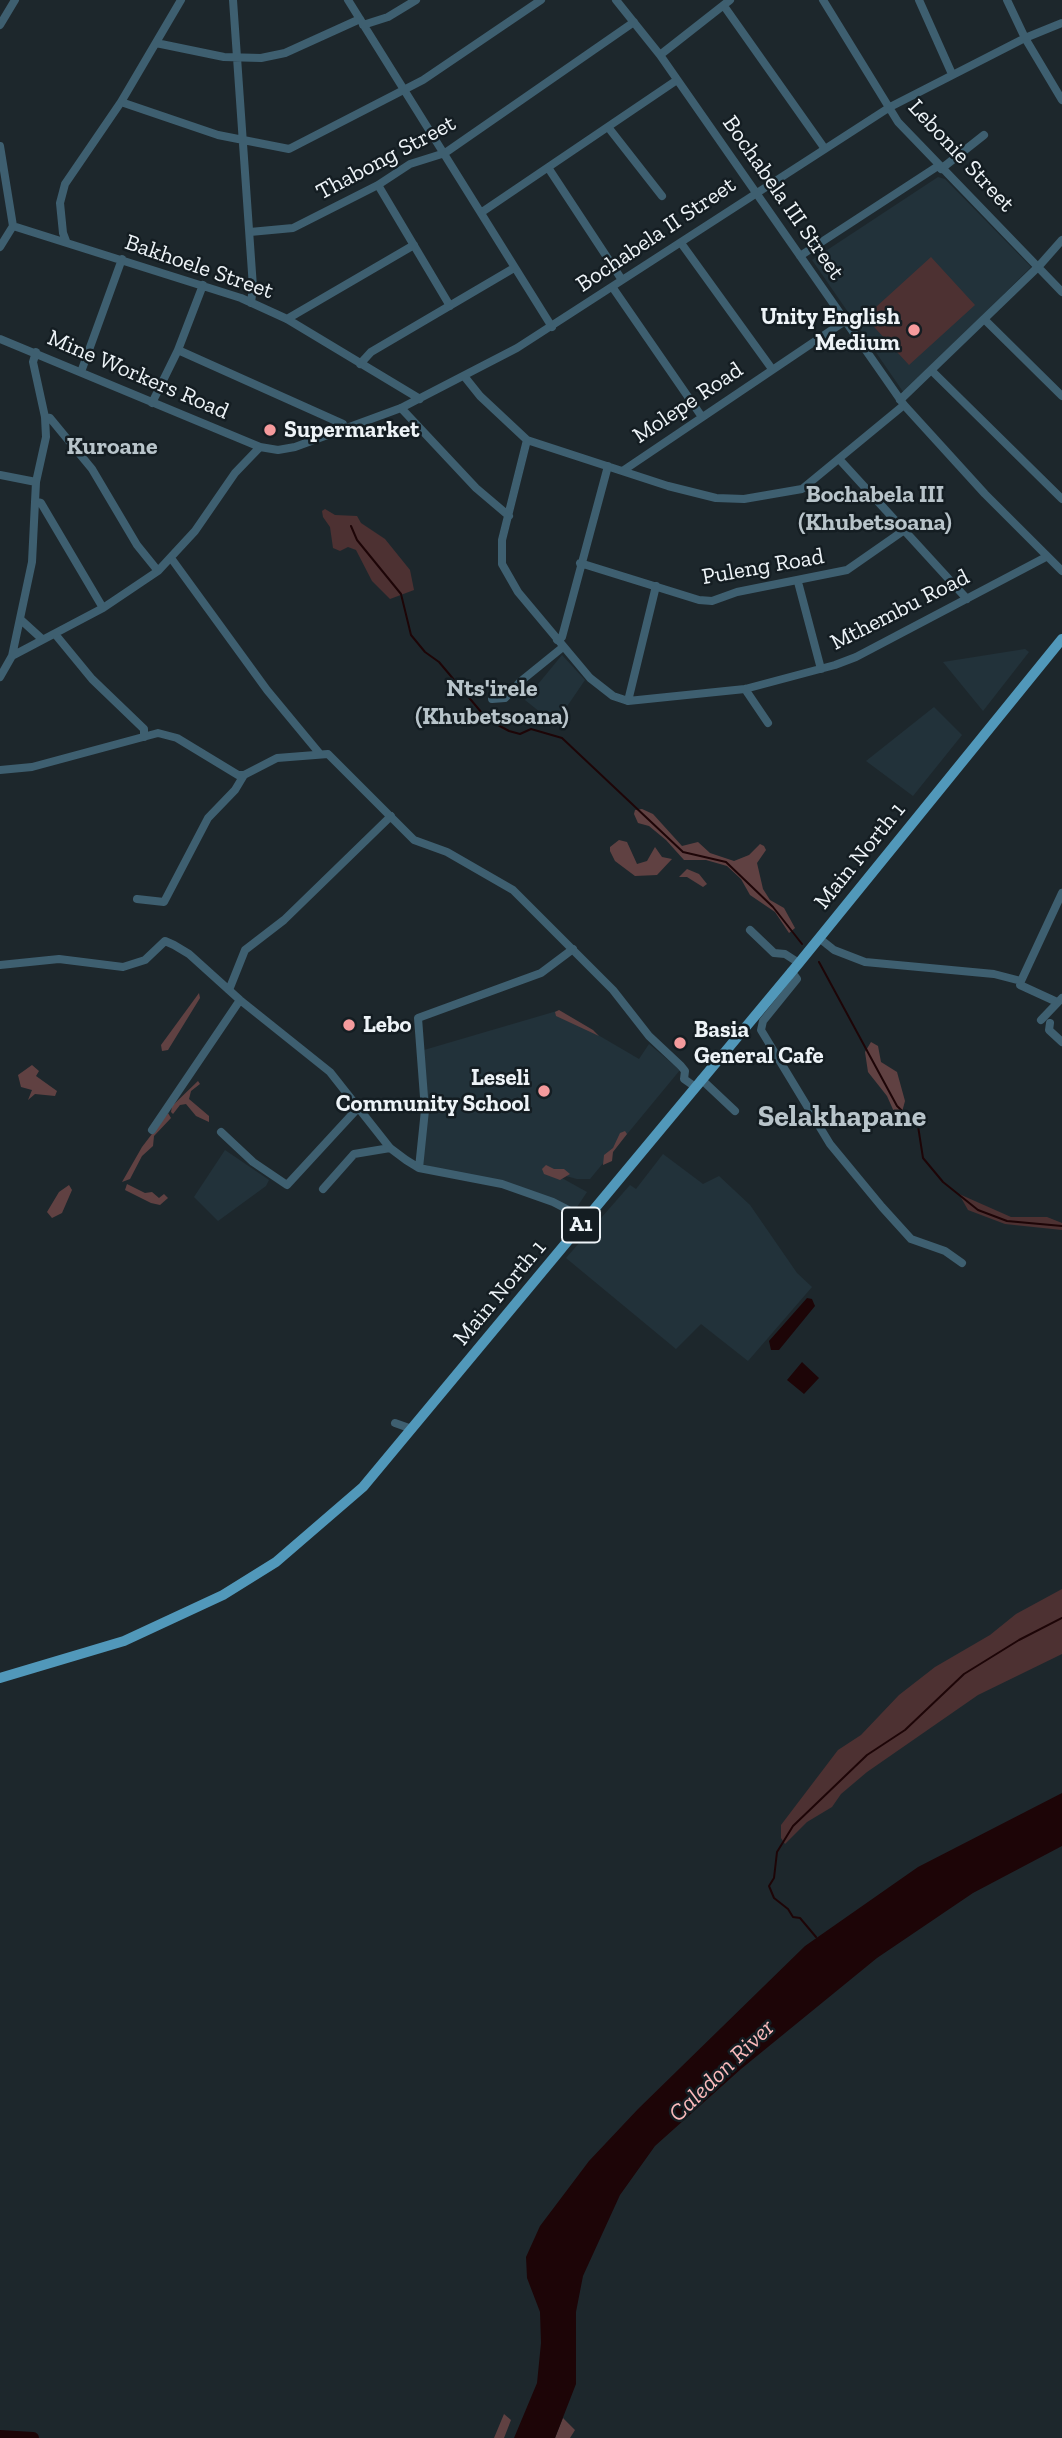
<!DOCTYPE html>
<html>
<head>
<meta charset="utf-8">
<style>
	body { margin:0 }
	canvas { display:block; background:#1d272c }
</style>
</head>
<body>
<canvas width="1062" height="2438"></canvas>
<script>
const g = document.querySelector('canvas').getContext('2d');
g.lineJoin = 'round';
function fill(path, color) { g.fillStyle = color; g.fill(path, 'evenodd'); }
const toPath = rows => new Path2D(rows.map(r => 'M' + r).join(''));
function stroke(path, color, width, dash) { g.strokeStyle = color; g.lineWidth = width; g.lineCap = dash ? 'butt' : 'round'; g.setLineDash(dash || []); g.stroke(path); }
function write(font, color, halo, rows, align = 'center') {
  g.font = font + ' "Zilla Slab",serif'; g.lineWidth = 5; g.setLineDash([]); g.textBaseline = 'middle'; g.strokeStyle = halo; g.fillStyle = color; for (const [text, x, y, turn = 0] of rows) {
    g.save(); g.translate(x, y); g.rotate((+turn || 0) * Math.PI / 180); g.textAlign = isNaN(turn) ? turn : align; if (halo) g.strokeText(text, 0, 0); g.fillText(text, 0, 0); g.restore();
  }
}
fill(toPath([
	[938,177,945,179,1031,267,904,393,812,260],
	[1025,649,1029,652,983,711,943,662],
	[562,655,585,680,555,724,525,700],
	[934,707,962,735,913,796,866,761],
	[557,1011,639,1059,649,1044,680,1070,590,1179,577,1179,551,1172,587,1192,575,1210,423,1164,428,1107,424,1050],
	[225,1150,269,1180,266,1186,218,1221,194,1197],
	[663,1154,703,1184,719,1176,750,1205,797,1273,812,1287,748,1361,701,1324,676,1349,566,1258,630,1185,636,1189]
]), '#22323a');
fill(toPath([
	[931,257,975,305,909,365,865,317],
	[325,509,335,515,357,516,361,523,385,539,410,570,414,590,390,599,372,581,356,550,348,547,340,551,333,548,330,527,323,517,322,511],
	[959,1194,1011,1217,1047,1217,1062,1223,1062,1230,1005,1224,968,1210],
	[1062,1589,1062,1654,978,1695,867,1772,841,1794,832,1807,807,1822,785,1844,781,1838,781,1825,838,1750,861,1735,899,1695,935,1667,990,1635,1016,1614]
]), '#4d3132');
fill(toPath([
	[642,809,653,814,682,846,698,842,710,853,734,861,749,855,760,844,764,846,766,850,757,863,763,889,770,900,784,908,795,928,789,933,775,912,750,895,741,879,727,866,706,860,684,860,666,840,649,826,638,823,634,814,635,810],
	[619,840,627,842,637,864,647,861,655,847,662,857,672,859,657,875,635,876,615,861,610,851,610,847],
	[687,869,699,874,707,884,703,887,687,877,679,877],
	[199,993,200,998,168,1050,162,1051,161,1045],
	[559,1010,593,1030,599,1036,556,1016,555,1012],
	[871,1042,878,1046,881,1062,897,1072,905,1101,902,1112,895,1114,887,1096,868,1072,865,1052],
	[32,1065,39,1071,36,1076,57,1091,55,1096,35,1094,28,1100,32,1090,21,1087,18,1075],
	[198,1081,200,1084,191,1091,189,1099,209,1116,209,1122,196,1116,186,1104,180,1105,173,1114,171,1112,172,1106],
	[168,1113,171,1118,154,1136,153,1146,142,1156,130,1179,122,1182,142,1147],
	[625,1131,627,1134,613,1152,612,1161,603,1165,604,1155,613,1148,620,1133],
	[546,1165,554,1169,564,1169,570,1174,560,1180,544,1174,542,1169],
	[127,1184,145,1193,152,1192,159,1198,164,1194,168,1198,160,1205,151,1203,125,1190],
	[69,1185,72,1190,62,1213,52,1218,47,1212,59,1192],
	[504,2414,511,2420,504,2438,494,2438],
	[563,2418,575,2430,570,2438,555,2438]
]), '#604142');
fill(toPath([
	[807,1298,812,1299,815,1306,779,1350,771,1350,769,1341],
	[802,1362,819,1378,804,1394,787,1380],
	[1062,1793,1062,1846,973,1893,877,1958,741,2069,655,2146,620,2195,583,2276,576,2312,576,2384,555,2438,514,2438,537,2383,541,2343,540,2312,527,2278,526,2257,540,2226,589,2161,638,2109,805,1946,918,1867]
]), '#1d0507');
stroke(toPath([
	[351,526,357,540,401,594,411,635,425,652,439,662,487,719,509,731,520,734,531,729,562,738,683,852,726,862,773,907,802,944],
	[819,962,897,1106,918,1126,923,1158,943,1182,978,1210,1007,1221,1062,1226],
	[816,1937,800,1918,793,1917,788,1909,774,1898,769,1886,774,1878,777,1852,793,1826,867,1755,905,1730,964,1674,1019,1640,1062,1618]
]), '#1d0507', 2);
stroke(toPath([
	[0,2436,33,2438]
]), '#1d0507', 12);
stroke(toPath([
	[233,0,253,287,251,303],
	[348,0,552,327],
	[616,0,660,55,904,405,985,494,1062,571],
	[823,0,898,122,1062,292],
	[919,0,952,74],
	[1007,0,1025,38,1062,100],
	[724,6,825,149],
	[0,25,15,0],
	[363,25,388,17,416,0],
	[156,43,224,57,261,58,285,53,360,19],
	[660,55,730,0],
	[121,102,218,135,289,149,423,80,541,0],
	[608,127,662,196],
	[0,146,13,226],
	[549,169,622,280],
	[941,169,984,135],
	[378,185,450,306],
	[482,212,677,80],
	[250,232,293,228,378,185,410,164,445,153,634,22],
	[66,241,63,233,60,203,65,184,121,102,181,0],
	[681,243,772,369],
	[0,247,13,226,241,298,287,319,420,399],
	[800,256,938,166],
	[613,288,702,417],
	[287,319,414,245],
	[984,319,1062,396],
	[0,339,260,447,278,450,295,447,401,408,517,348,890,107,1025,38,1062,23],
	[178,350,343,424,345,431],
	[360,364,371,352,514,268],
	[932,371,1062,499],
	[81,372,122,259],
	[464,376,480,396,527,440,668,486,716,498,744,499,802,489,904,405],
	[900,400,1039,266,1062,240],
	[152,403,178,350,203,285],
	[401,408,476,488,509,516],
	[45,417,50,418,92,469,137,545,158,571],
	[527,440,502,540,502,564,518,592,590,678,613,696,628,701,745,689,835,665,856,657,1046,557],
	[839,459,967,599],
	[624,470,845,321],
	[0,475,36,482],
	[37,502,41,503,103,608],
	[171,558,267,690,320,754],
	[580,563,699,600,712,601,737,592,847,570,903,531],
	[798,582,821,669],
	[20,619,42,639],
	[55,634,92,679,144,729,144,737],
	[557,640,562,637,608,466],
	[12,656,32,562,36,482,46,437,45,417,33,362,36,352],
	[0,677,12,656,103,608,158,571,195,531,235,473,260,447],
	[745,689,768,723],
	[492,699,505,698,521,681,563,647],
	[628,701,656,586],
	[0,770,32,767,158,733,177,738,238,775,244,775,277,758,328,754,414,840,447,852,513,890,613,990,649,1036,681,1066,685,1071,684,1079,694,1086],
	[137,899,164,902,208,818,235,790,244,775],
	[750,930,774,953,785,954,799,963],
	[819,938,834,950,865,962,994,974,1021,981,1062,893],
	[0,965,59,959,123,967,145,960,165,941,174,945,189,954,240,1000,330,1072,390,1148,406,1160,419,1168,502,1184,553,1202,586,1219],
	[791,971,797,979,763,1021,761,1030,830,1144,882,1207,911,1239,945,1251,962,1263],
	[1021,981,1020,985,1057,1002],
	[229,990,245,950,284,920,391,816],
	[1041,1020,1062,998],
	[1050,1023,1049,1030,1062,1042],
	[701,1079,735,1111],
	[152,1130,240,1000],
	[221,1132,253,1162,287,1185,358,1108],
	[419,1168,425,1110,418,1018,541,973,573,949],
	[323,1189,354,1154,390,1148],
	[395,1423,412,1429]
]), '#3e5f70', 8);
stroke(toPath([
	[0,1678,124,1641,223,1595,276,1562,363,1487,799,963,1062,639]
]), '#5198ba', 10);
for (const [x, y, r, color] of [
	[914,330,7,"#f59b9d"],
	[270,430,7,"#f59b9d"],
	[349,1025,7,"#f59b9d"],
	[680,1043,7,"#f59b9d"],
	[544,1091,7,"#f59b9d"]
]) { const dot = new Path2D(); dot.arc(x, y, r, 0, 2 * Math.PI); g.fillStyle = color; g.fill(dot); stroke(dot, '#141d22', 2.5); }
for (const [x, y, w] of [
	[581,1225,38]
]) { const box = new Path2D(); box.roundRect(x - w / 2, y - 17.5, w, 35, 5); g.fillStyle = '#141d22'; g.fill(box); stroke(box, '#edf3f7', 2); }
write('bold 21px', '#edf3f7', null, [
	["A1",581,1225]
]);
write('23px', '#edf3f7', '#141d22', [
	["Lebonie Street",961,156,47],
	["Thabong Street",386,158,-28],
	["Bochabela III Street",783,198,55],
	["Bochabela II Street",656,235,-34],
	["Bakhoele Street",199,267,19],
	["Mine Workers Road",138,375,23],
	["Molepe Road",688,403,-34],
	["Puleng Road",763,567,-10],
	["Mthembu Road",900,610,-27],
	["Main North 1",860,856,-51],
	["Main North 1",500,1293,-50]
]);
write('bold 23px', '#edf3f7', '#141d22', [
	["Unity English",900,317,"right"],
	["Medium",900,343,"right"],
	["Supermarket",284,430],
	["Lebo",363,1025],
	["Basia",694,1030],
	["General Cafe",694,1056],
	["Leseli",530,1078,"right"],
	["Community School",530,1104,"right"]
], 'left');
write('bold 24px', '#b8c4ca', '#141d22', [
	["Kuroane",112,447],
	["Bochabela III",875,495],
	["(Khubetsoana)",875,523],
	["Nts'irele",492,689],
	["(Khubetsoana)",492,717]
]);
write('italic 24px', '#fababb', '#141d22', [
	["Caledon River",722,2071,-44]
]);
write('bold 30px', '#b8c4ca', '#141d22', [
	["Selakhapane",842,1117]
]);
</script>
</body>
</html>
